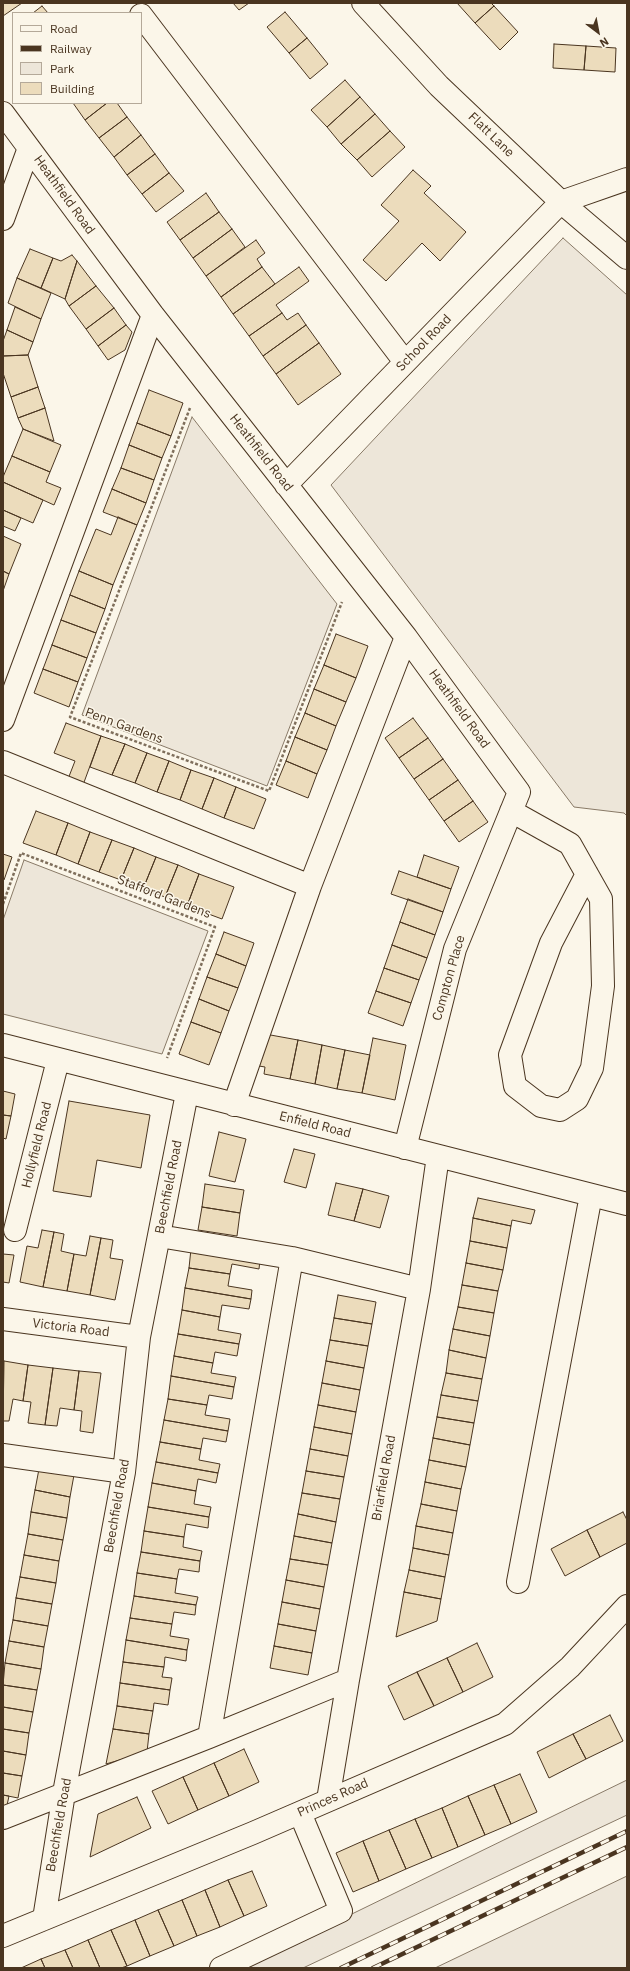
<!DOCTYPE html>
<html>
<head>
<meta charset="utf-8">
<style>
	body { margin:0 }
	#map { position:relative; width:630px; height:1971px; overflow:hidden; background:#fbf6e9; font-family:"IBM Plex Sans",sans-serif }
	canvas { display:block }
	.frame { position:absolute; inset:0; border:4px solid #4a3520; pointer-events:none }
	.legend { position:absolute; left:12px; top:12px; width:130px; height:92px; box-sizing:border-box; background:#fbf6e9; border:1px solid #b4a999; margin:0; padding:5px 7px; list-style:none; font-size:12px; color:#4a3520 }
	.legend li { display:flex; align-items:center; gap:8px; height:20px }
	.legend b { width:20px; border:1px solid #b4a999 }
	.north { position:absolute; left:578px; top:12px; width:40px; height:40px; -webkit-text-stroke:3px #fbf6e9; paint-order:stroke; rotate:148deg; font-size:11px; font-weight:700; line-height:16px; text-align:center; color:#4a3520 }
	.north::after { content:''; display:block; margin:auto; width:14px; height:18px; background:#4a3520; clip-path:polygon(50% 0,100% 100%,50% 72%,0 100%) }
</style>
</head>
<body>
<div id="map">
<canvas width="630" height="1971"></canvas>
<div class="frame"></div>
<ul class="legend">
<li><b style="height:5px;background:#fbf6e9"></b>Road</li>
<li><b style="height:5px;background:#4a3520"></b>Railway</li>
<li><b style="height:11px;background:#ede6d9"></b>Park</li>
<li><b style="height:11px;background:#ecdcbc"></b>Building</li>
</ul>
<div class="north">N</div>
</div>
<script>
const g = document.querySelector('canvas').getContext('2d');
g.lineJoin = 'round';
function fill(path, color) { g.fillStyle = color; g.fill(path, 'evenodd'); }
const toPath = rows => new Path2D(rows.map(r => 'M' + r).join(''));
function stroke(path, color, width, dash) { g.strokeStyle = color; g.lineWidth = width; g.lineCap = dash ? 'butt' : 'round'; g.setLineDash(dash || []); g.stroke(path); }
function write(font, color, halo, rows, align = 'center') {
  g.font = font + ' "IBM Plex Sans",sans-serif'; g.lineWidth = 3; g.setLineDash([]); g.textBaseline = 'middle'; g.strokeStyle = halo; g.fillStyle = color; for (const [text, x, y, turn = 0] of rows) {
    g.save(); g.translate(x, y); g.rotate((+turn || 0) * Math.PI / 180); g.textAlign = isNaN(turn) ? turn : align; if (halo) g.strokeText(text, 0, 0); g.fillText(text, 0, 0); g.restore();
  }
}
const green = toPath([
	[563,238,627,295,627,816,624,813,574,807,331,485,563,238],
	[192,417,337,604,267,786,82,715,192,417],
	[24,860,208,931,162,1054,3,1014,3,920,24,860],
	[627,1780,627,1815,303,1968,241,1968,627,1780],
	[627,1876,627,1968,435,1968,627,1876]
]);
fill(green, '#ede6d9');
stroke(green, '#887966', 1);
const building = toPath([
	[3,3,22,3,3,16,3,3],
	[233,3,249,3,239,10,233,3],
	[457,3,491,3,494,6,475,23,457,3],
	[42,6,48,13,33,13,42,6],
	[494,6,518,32,500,50,475,23,494,6],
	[285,12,307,38,289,53,267,27,285,12],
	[307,38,328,64,310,79,289,53,307,38],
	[554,44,586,46,584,70,553,68,554,44],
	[586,46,616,48,615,72,584,70,586,46],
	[345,80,360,97,327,127,311,110,345,80],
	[360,97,375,114,341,144,327,127,360,97],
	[73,103,107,103,85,120,73,103],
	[107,103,117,103,127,117,99,138,85,120,107,103],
	[375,114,390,131,357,160,341,144,375,114],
	[127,117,141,135,114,157,99,138,127,117],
	[390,131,405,147,372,177,357,160,390,131],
	[141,135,155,154,127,175,114,157,141,135],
	[155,154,169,173,142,194,127,175,155,154],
	[413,170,431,186,424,193,466,232,440,261,422,243,386,281,363,260,399,221,381,205,413,170],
	[169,173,184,191,156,212,142,194,169,173],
	[206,193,219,212,180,240,167,222,206,193],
	[219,212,232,229,193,258,180,240,219,212],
	[232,229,245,247,206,276,193,258,232,229],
	[256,240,265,253,257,259,262,267,221,297,206,276,256,240],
	[30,249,53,258,41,288,17,278,30,249],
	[72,255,77,261,65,299,41,288,53,258,61,261,72,255],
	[77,261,96,286,69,306,65,299,77,261],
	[262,267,275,284,233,314,221,297,262,267],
	[299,267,309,281,276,305,282,313,249,336,233,314,299,267],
	[17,278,51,293,41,319,8,303,17,278],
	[96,286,114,308,86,329,69,306,96,286],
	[15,307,41,319,33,342,7,330,15,307],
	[114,308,126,325,98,346,86,329,114,308],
	[282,313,287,320,298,313,306,325,263,356,249,336,282,313],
	[126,325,132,332,125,350,108,360,98,346,126,325],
	[306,325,319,343,276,374,263,356,306,325],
	[7,330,33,342,28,355,3,356,3,341,7,330],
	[319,343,341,374,298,405,276,374,319,343],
	[28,355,38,387,11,397,3,373,3,356,28,355],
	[38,387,45,408,18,418,11,397,38,387],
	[149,390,183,403,171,436,137,423,149,390],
	[45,408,54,441,23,429,18,418,45,408],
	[137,423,171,436,162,458,129,445,137,423],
	[23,429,61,445,50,472,12,456,23,429],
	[129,445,162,458,154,480,121,468,129,445],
	[12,456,50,472,46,482,61,488,54,505,3,482,3,477,12,456],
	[121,468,154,480,146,503,112,489,121,468],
	[3,482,43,500,33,523,3,510,3,482],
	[112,489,146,503,137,525,103,512,112,489],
	[3,510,21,518,15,531,3,526,3,510],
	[118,517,137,525,113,585,79,571,96,529,111,535,118,517],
	[3,536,21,544,9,574,3,571,3,536],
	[3,571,9,574,3,591,3,571],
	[79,571,113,585,105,609,70,595,79,571],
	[70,595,105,609,96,633,61,620,70,595],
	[61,620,96,633,87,658,52,645,61,620],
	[336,634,368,646,356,678,324,665,336,634],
	[52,645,87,658,78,682,43,669,52,645],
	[324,665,356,678,346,702,314,689,324,665],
	[43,669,78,682,69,707,34,693,43,669],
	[314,689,346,702,336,726,305,713,314,689],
	[305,713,336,726,327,750,295,737,305,713],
	[413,718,428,738,399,758,385,738,413,718],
	[66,723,101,736,83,785,68,779,75,761,54,753,66,723],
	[101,736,125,744,112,775,90,767,101,736],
	[295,737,327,750,317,774,286,761,295,737],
	[428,738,443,759,414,779,399,758,428,738],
	[125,744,147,753,135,783,112,775,125,744],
	[147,753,169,761,157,792,135,783,147,753],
	[443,759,458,780,429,800,414,779,443,759],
	[169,761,191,770,180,800,157,792,169,761],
	[286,761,317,774,308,798,276,785,286,761],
	[191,770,214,778,202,809,180,800,191,770],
	[214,778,236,787,224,818,202,809,214,778],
	[458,780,473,801,444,821,429,800,458,780],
	[236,787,266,799,254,829,224,818,236,787],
	[473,801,488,822,459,842,444,821,473,801],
	[36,811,68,823,56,855,23,843,36,811],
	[68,823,90,832,78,864,56,855,68,823],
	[90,832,112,840,99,872,78,864,90,832],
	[112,840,134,848,121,880,99,872,112,840],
	[134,848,156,857,143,889,121,880,134,848],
	[3,854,12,857,4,880,3,879,3,854],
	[424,855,459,867,451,889,417,877,424,855],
	[156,857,178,865,165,897,143,889,156,857],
	[178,865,199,874,187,906,165,897,178,865],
	[399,871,451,889,443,912,391,894,399,871],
	[199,874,234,887,222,919,187,906,199,874],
	[408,899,443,912,435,935,400,922,408,899],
	[400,922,435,935,427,958,392,945,400,922],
	[224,932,254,943,246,966,216,954,224,932],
	[392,945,427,958,419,980,384,968,392,945],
	[216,954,246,966,238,988,207,977,216,954],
	[384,968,419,980,411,1003,376,991,384,968],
	[207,977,238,988,229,1011,199,999,207,977],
	[376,991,411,1003,403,1026,368,1013,376,991],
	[199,999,229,1011,221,1033,191,1022,199,999],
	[191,1022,221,1033,209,1065,179,1054,191,1022],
	[265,1034,298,1040,290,1079,264,1074,265,1067,259,1066,265,1034],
	[373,1038,406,1045,395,1100,362,1093,373,1038],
	[298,1040,322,1045,315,1084,290,1079,298,1040],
	[322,1045,345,1050,337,1089,315,1084,322,1045],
	[345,1050,370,1055,362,1093,337,1089,345,1050],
	[3,1091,15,1094,11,1116,3,1115,3,1091],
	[69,1101,150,1115,141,1168,97,1160,91,1197,53,1191,69,1101],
	[3,1115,11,1116,6,1139,3,1138,3,1115],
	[219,1132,246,1139,235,1182,209,1176,219,1132],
	[294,1149,315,1154,306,1188,284,1182,294,1149],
	[336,1183,363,1189,354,1221,328,1215,336,1183],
	[205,1184,244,1190,240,1213,202,1207,205,1184],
	[363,1189,389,1196,380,1228,354,1221,363,1189],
	[478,1198,535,1210,531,1224,512,1220,511,1226,473,1218,478,1198],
	[202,1207,240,1213,237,1236,198,1230,202,1207],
	[473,1218,511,1226,507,1248,470,1241,473,1218],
	[42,1230,54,1232,43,1287,20,1282,27,1246,38,1248,42,1230],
	[54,1232,64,1234,61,1251,74,1254,67,1291,43,1287,54,1232],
	[90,1236,101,1238,90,1295,67,1291,74,1254,86,1256,90,1236],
	[101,1238,113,1240,110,1258,123,1260,115,1300,90,1295,101,1238],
	[470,1241,507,1248,503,1270,466,1263,470,1241],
	[191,1249,260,1260,259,1269,232,1264,230,1274,189,1268,191,1249],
	[3,1254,14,1255,9,1283,3,1282,3,1254],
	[466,1263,503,1270,498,1291,462,1285,466,1263],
	[189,1268,230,1274,228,1286,252,1290,251,1299,185,1288,189,1268],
	[462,1285,498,1291,494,1313,458,1307,462,1285],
	[185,1288,251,1299,249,1309,222,1305,220,1317,182,1310,185,1288],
	[338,1295,376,1302,372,1324,334,1318,338,1295],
	[458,1307,494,1313,490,1336,453,1329,458,1307],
	[182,1310,220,1317,218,1330,241,1334,239,1344,178,1334,182,1310],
	[334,1318,372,1324,368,1346,330,1340,334,1318],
	[453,1329,490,1336,486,1358,449,1350,453,1329],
	[178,1334,239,1344,237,1356,215,1352,213,1363,174,1356,178,1334],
	[330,1340,368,1346,364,1368,326,1361,330,1340],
	[449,1350,486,1358,482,1379,446,1373,449,1350],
	[174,1356,213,1363,211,1373,236,1377,234,1387,171,1376,174,1356],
	[4,1361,28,1365,23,1401,13,1399,9,1421,3,1421,4,1361],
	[326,1361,364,1368,360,1390,322,1383,326,1361],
	[28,1365,53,1368,45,1425,28,1423,31,1402,23,1401,28,1365],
	[53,1368,79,1371,74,1410,60,1408,57,1426,45,1425,53,1368],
	[79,1371,101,1373,93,1433,80,1431,82,1411,74,1410,79,1371],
	[446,1373,482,1379,478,1401,441,1395,446,1373],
	[171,1376,234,1387,232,1399,209,1395,207,1405,168,1399,171,1376],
	[322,1383,360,1390,356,1412,318,1405,322,1383],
	[441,1395,478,1401,474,1423,437,1417,441,1395],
	[168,1399,207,1405,205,1415,230,1419,228,1431,164,1420,168,1399],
	[318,1405,356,1412,352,1434,314,1427,318,1405],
	[437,1417,474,1423,470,1445,433,1438,437,1417],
	[164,1420,228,1431,226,1442,203,1438,201,1449,160,1442,164,1420],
	[314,1427,352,1434,348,1456,310,1449,314,1427],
	[433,1438,470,1445,466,1467,429,1460,433,1438],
	[160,1442,201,1449,199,1460,220,1464,218,1473,156,1462,160,1442],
	[310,1449,348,1456,344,1477,306,1471,310,1449],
	[429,1460,466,1467,461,1489,425,1482,429,1460],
	[156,1462,218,1473,216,1483,198,1479,196,1491,152,1483,156,1462],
	[39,1469,74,1475,70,1497,35,1490,39,1469],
	[306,1471,344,1477,340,1499,302,1493,306,1471],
	[425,1482,461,1489,457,1511,421,1504,425,1482],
	[152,1483,196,1491,194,1504,211,1507,209,1517,148,1507,152,1483],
	[35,1490,70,1497,67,1518,31,1512,35,1490],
	[302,1493,340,1499,336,1522,298,1514,302,1493],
	[421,1504,457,1511,453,1533,416,1526,421,1504],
	[148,1507,209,1517,208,1528,186,1524,184,1537,144,1531,148,1507],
	[31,1512,67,1518,63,1540,28,1534,31,1512],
	[623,1512,627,1520,627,1543,600,1557,587,1530,623,1512],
	[298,1514,336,1522,332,1543,294,1536,298,1514],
	[416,1526,453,1533,449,1555,413,1548,416,1526],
	[587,1530,600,1557,565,1576,551,1549,587,1530],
	[144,1531,184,1537,183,1547,202,1551,200,1561,141,1552,144,1531],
	[28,1534,63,1540,59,1561,24,1555,28,1534],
	[294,1536,332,1543,328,1565,290,1559,294,1536],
	[413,1548,449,1555,445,1577,409,1570,413,1548],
	[141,1552,200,1561,199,1572,179,1569,177,1579,137,1573,141,1552],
	[24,1555,59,1561,56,1583,20,1577,24,1555],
	[290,1559,328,1565,324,1587,286,1580,290,1559],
	[409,1570,445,1577,441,1599,404,1592,409,1570],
	[137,1573,177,1579,175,1593,198,1597,196,1605,134,1596,137,1573],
	[20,1577,56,1583,52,1604,16,1598,20,1577],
	[286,1580,324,1587,320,1609,282,1602,286,1580],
	[404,1592,441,1599,437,1621,396,1637,404,1592],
	[134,1596,196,1605,195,1615,174,1612,172,1624,130,1618,134,1596],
	[16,1598,52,1604,48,1626,13,1620,16,1598],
	[282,1602,320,1609,316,1631,278,1624,282,1602],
	[130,1618,172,1624,170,1636,189,1639,187,1650,126,1640,130,1618],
	[13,1620,48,1626,44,1647,9,1641,13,1620],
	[278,1624,316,1631,312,1653,274,1646,278,1624],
	[126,1640,187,1650,186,1661,165,1657,164,1667,123,1662,126,1640],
	[9,1641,44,1647,41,1669,5,1663,9,1641],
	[477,1643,493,1677,463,1692,447,1658,477,1643],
	[274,1646,312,1653,308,1675,270,1668,274,1646],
	[447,1658,463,1692,434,1706,417,1672,447,1658],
	[123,1662,164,1667,162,1677,172,1678,170,1690,120,1683,123,1662],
	[5,1663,41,1669,37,1690,3,1685,5,1663],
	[417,1672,434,1706,404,1720,388,1686,417,1672],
	[120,1683,170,1690,168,1705,154,1703,153,1711,117,1706,120,1683],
	[3,1685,37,1690,33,1712,3,1707,3,1685],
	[117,1706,153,1711,149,1734,113,1729,117,1706],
	[3,1707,33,1712,29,1733,3,1729,3,1707],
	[610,1715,623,1741,586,1759,573,1734,610,1715],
	[3,1729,29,1733,26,1755,3,1751,3,1729],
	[113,1729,149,1734,147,1752,106,1764,113,1729],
	[573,1734,586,1759,549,1778,537,1752,573,1734],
	[244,1749,259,1782,229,1796,214,1763,244,1749],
	[3,1751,26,1755,22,1776,3,1773,3,1751],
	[214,1763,229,1796,198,1810,183,1777,214,1763],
	[3,1773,22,1776,18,1798,3,1795,3,1773],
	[520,1774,537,1812,511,1824,494,1785,520,1774],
	[183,1777,198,1810,168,1824,152,1791,183,1777],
	[494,1785,511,1824,485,1835,468,1796,494,1785],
	[3,1795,9,1796,6,1810,3,1811,3,1795],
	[468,1796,485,1835,458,1847,442,1808,468,1796],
	[137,1797,151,1828,90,1857,98,1814,137,1797],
	[442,1808,458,1847,432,1858,415,1819,442,1808],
	[415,1819,432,1858,406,1869,389,1830,415,1819],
	[389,1830,406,1869,379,1881,363,1841,389,1830],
	[363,1841,379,1881,353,1892,336,1853,363,1841],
	[252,1871,267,1906,244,1916,228,1880,252,1871],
	[228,1880,244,1916,220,1927,205,1890,228,1880],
	[205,1890,220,1927,197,1936,182,1900,205,1890],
	[182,1900,197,1936,174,1946,158,1910,182,1900],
	[158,1910,174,1946,150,1956,135,1920,158,1910],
	[135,1920,150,1956,127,1966,111,1930,135,1920],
	[111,1930,127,1966,121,1968,100,1968,88,1940,111,1930],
	[88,1940,100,1968,73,1968,65,1950,88,1940],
	[65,1950,73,1968,45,1968,41,1959,65,1950],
	[41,1959,45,1968,21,1968,41,1959]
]);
fill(building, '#ecdcbc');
stroke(building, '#4a3520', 1);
const minor = toPath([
	[363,3,439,86,561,202,627,258],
	[141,15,405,362],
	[3,113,153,315,406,637,519,792,455,949,405,1148],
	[3,219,29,148],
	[286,485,561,202,627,179],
	[3,720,153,315],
	[3,762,310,886,406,637],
	[511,811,570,844,601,899,603,986,592,1068,577,1099,560,1110,541,1106,515,1086,510,1055,551,943,587,874],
	[3,1045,627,1204],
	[234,1105,310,886],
	[15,1230,58,1060],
	[159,1236,292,1258,209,1737],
	[292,1258,419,1289],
	[3,1319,139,1337],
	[3,1455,124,1472],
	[518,1582,591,1195],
	[328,1800,348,1680,419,1289,438,1156],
	[3,1818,209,1737,348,1680],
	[44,1919,64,1793,124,1472,139,1337,187,1093],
	[3,1936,253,1833,505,1724,570,1667,627,1606],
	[221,1968,341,1911,300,1813]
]);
stroke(minor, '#4a3520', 24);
stroke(toPath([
	[190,408,70,717,269,791,342,602],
	[3,904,21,853,215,927,167,1058]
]), '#7f6f5c', 2.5, [3, 2]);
stroke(minor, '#fbf6e9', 22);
const rail = toPath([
	[341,1968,627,1831],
	[373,1968,627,1847]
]);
stroke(rail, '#4a3520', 4.5);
stroke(rail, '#fbf6e9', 3, [9]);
write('13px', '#4a3520', '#fbf6e9', [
	["Flatt Lane",491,135,44],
	["Heathfield Road",64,195,54],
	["School Road",424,343,-46],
	["Heathfield Road",261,453,52],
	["Heathfield Road",459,709,54],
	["Penn Gardens",124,726,20],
	["Stafford Gardens",164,897,21],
	["Compton Place",449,978,-74],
	["Enfield Road",315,1125,14],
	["Hollyfield Road",37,1145,-76],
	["Beechfield Road",169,1187,-79],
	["Victoria Road",71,1328,7],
	["Briarfield Road",384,1478,-80],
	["Beechfield Road",117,1506,-80],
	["Princes Road",333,1798,-24],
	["Beechfield Road",59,1825,-80]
]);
</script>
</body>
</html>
